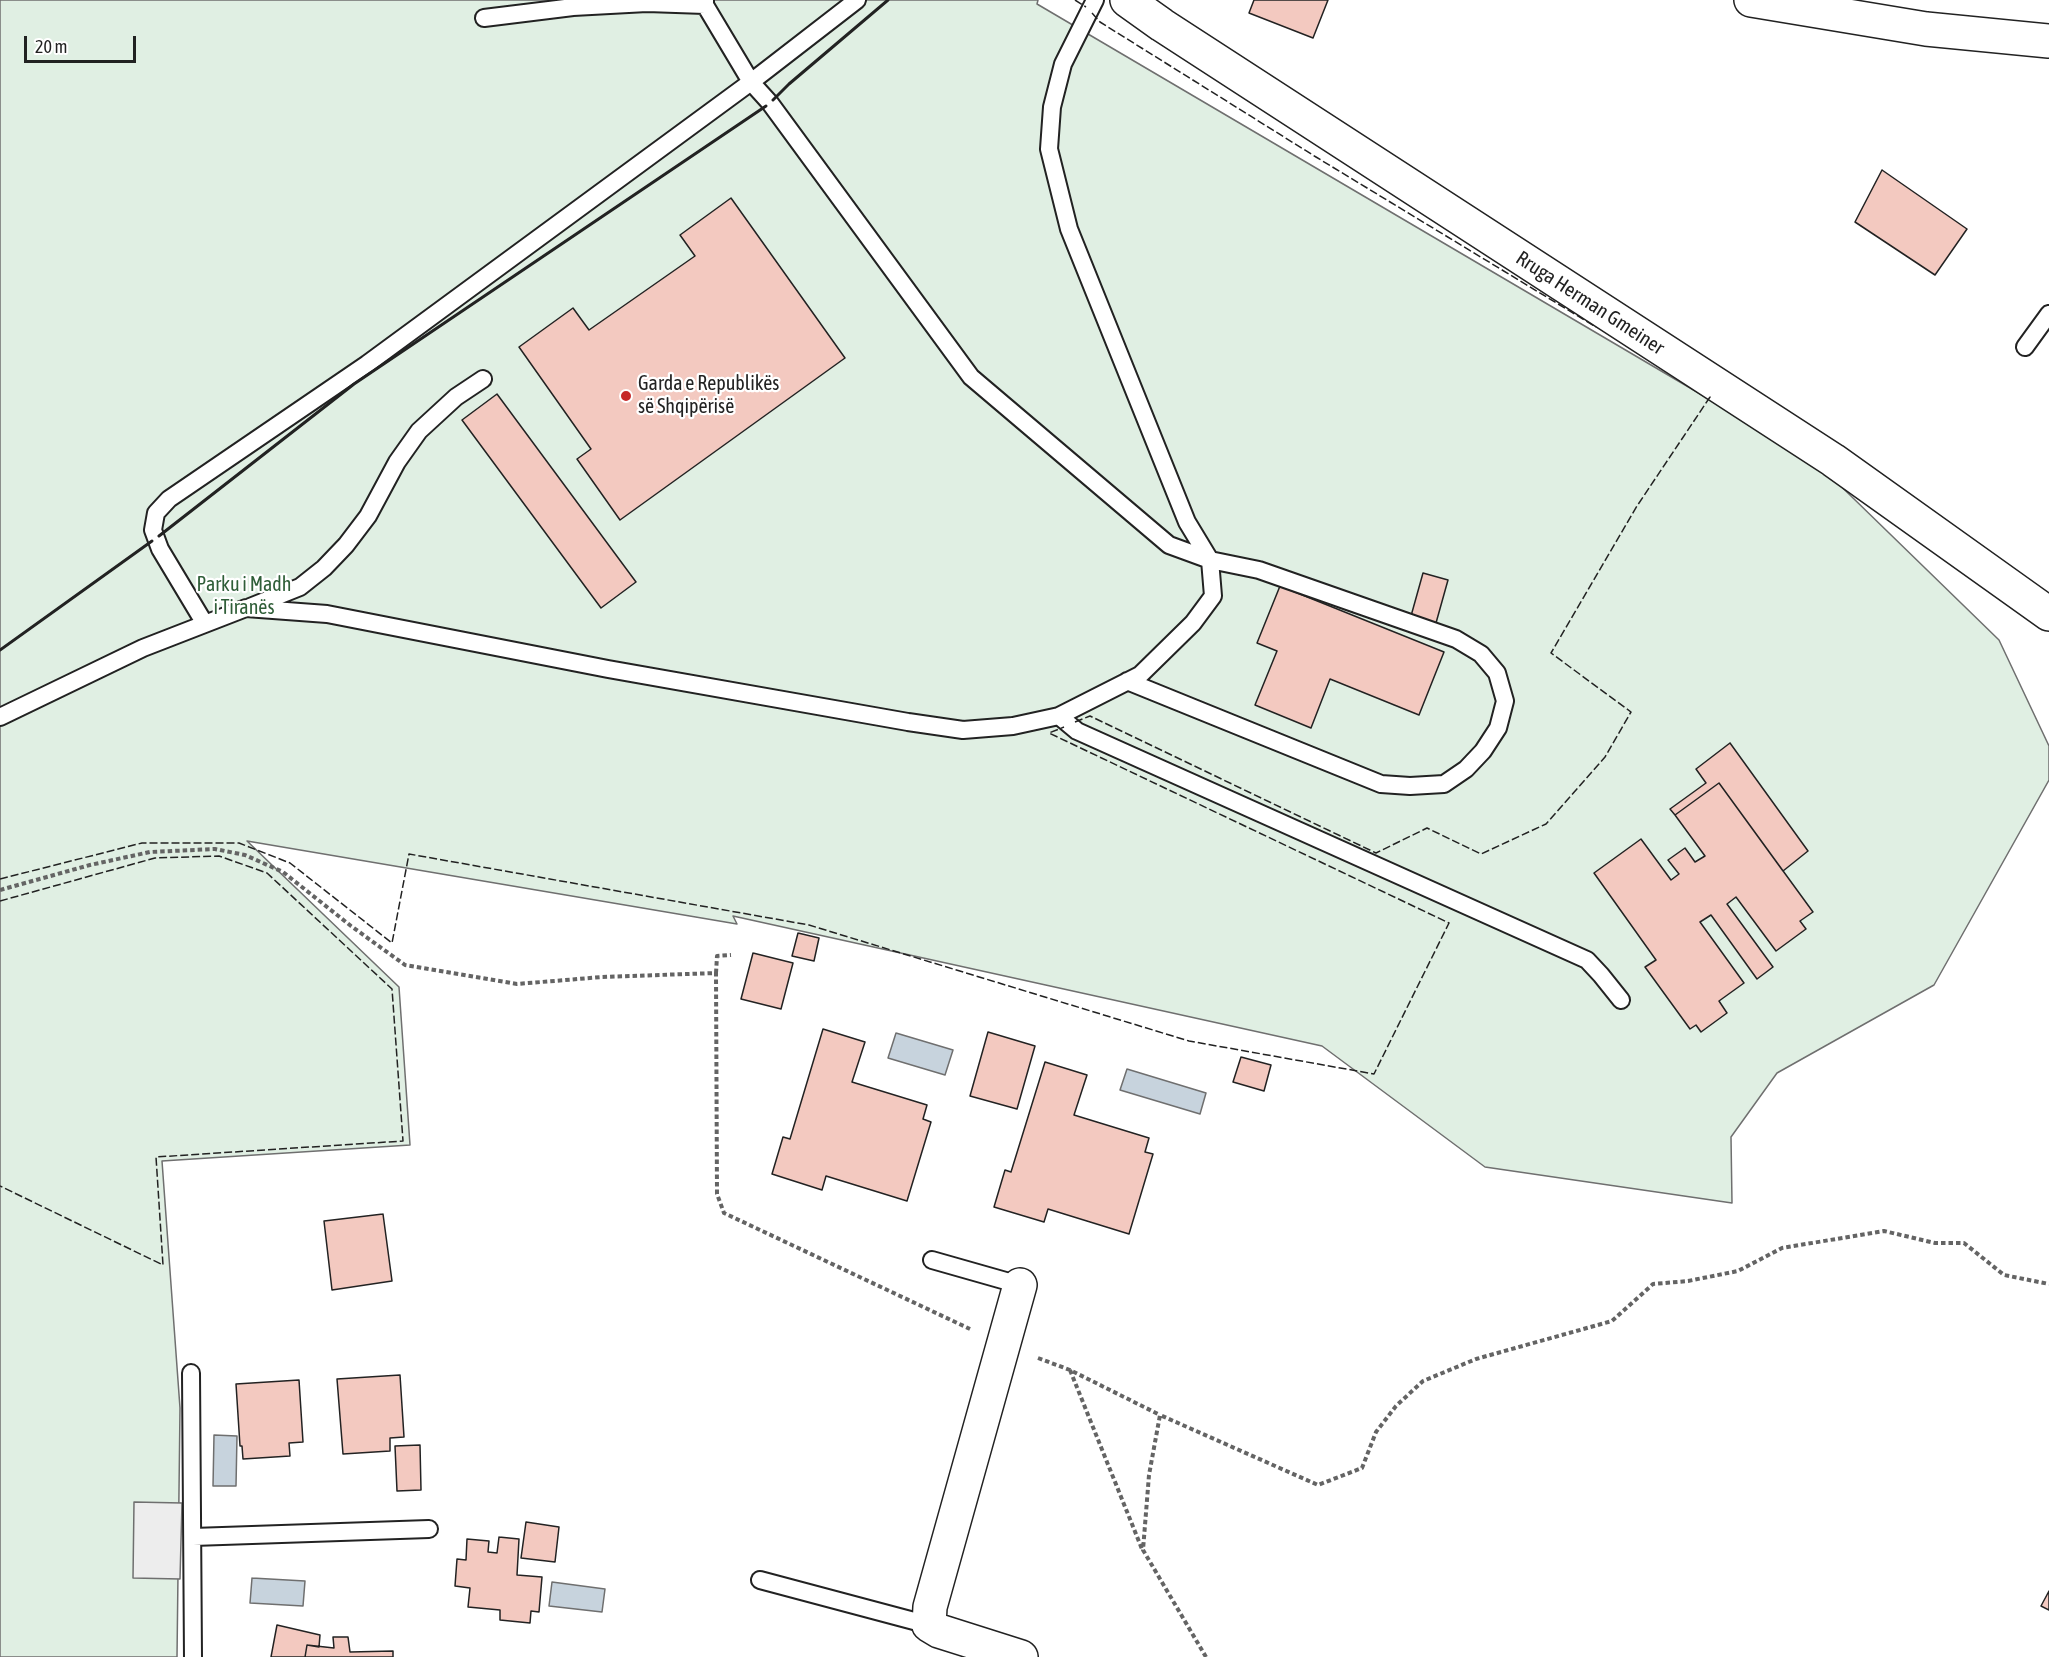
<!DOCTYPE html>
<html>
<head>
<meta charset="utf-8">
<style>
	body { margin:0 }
	#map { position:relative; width:2049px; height:1657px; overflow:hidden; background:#fff; font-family:"Asap Condensed",sans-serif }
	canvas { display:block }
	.scale { position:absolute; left:24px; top:36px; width:112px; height:27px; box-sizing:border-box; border:3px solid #222; border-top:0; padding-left:8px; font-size:18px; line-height:21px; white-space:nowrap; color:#222; -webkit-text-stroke:4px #fff; paint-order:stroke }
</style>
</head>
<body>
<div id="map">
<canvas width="2049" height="1657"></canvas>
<div class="scale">20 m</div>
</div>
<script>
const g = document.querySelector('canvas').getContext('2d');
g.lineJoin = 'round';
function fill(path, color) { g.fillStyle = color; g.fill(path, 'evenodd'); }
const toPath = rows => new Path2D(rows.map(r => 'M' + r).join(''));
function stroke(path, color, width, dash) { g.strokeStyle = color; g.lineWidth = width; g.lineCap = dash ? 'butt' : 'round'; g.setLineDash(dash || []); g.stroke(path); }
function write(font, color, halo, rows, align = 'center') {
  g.font = font + ' "Asap Condensed",sans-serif'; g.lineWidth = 4.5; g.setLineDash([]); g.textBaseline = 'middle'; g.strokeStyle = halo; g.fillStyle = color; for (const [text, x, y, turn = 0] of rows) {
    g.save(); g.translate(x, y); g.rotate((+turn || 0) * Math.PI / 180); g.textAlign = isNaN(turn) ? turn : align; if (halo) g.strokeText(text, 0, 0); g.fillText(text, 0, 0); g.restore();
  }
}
const green = toPath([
	[0,0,1038,0,1037,4,1816,462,1999,640,2049,746,2049,780,1934,985,1777,1073,1731,1137,1732,1203,1485,1167,1322,1046,733,916,737,924,247,841,399,987,410,1145,162,1161,180,1408,177,1657,0,1657,0,0]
]);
fill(green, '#e0efe3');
stroke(green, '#6f6f6f', 1.5);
const parking = toPath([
	[134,1502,182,1503,180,1579,133,1578,134,1502]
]);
fill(parking, '#ededed');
stroke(parking, '#6f6f6f', 1.5);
const water = toPath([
	[896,1033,953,1050,945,1075,888,1058,896,1033],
	[1127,1069,1206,1093,1200,1114,1120,1090,1127,1069],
	[214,1435,237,1436,236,1486,213,1486,214,1435],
	[252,1578,305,1581,303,1606,250,1603,252,1578],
	[552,1582,605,1589,602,1612,549,1606,552,1582]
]);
fill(water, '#c7d3dd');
stroke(water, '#6f6f6f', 1.5);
const building = toPath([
	[1254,0,1328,0,1313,38,1249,13,1254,0],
	[1882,170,1967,229,1935,275,1855,222,1882,170],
	[731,198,845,358,620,520,577,459,591,449,519,347,573,308,589,330,695,256,680,235,731,198],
	[497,394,636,582,601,608,462,420,497,394],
	[1423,573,1448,580,1436,623,1411,616,1423,573],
	[1280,586,1444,652,1419,715,1330,679,1311,728,1255,705,1277,651,1257,643,1280,586],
	[1730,743,1808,851,1783,871,1719,783,1675,815,1670,809,1706,783,1696,769,1730,743],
	[1719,783,1813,912,1800,921,1806,929,1776,951,1736,897,1727,904,1773,967,1757,979,1711,915,1700,922,1744,983,1719,1001,1727,1013,1701,1032,1696,1025,1690,1029,1645,967,1656,960,1594,873,1641,839,1671,880,1679,874,1668,860,1685,848,1695,862,1705,856,1675,815,1719,783],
	[798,933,819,938,814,961,792,956,798,933],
	[753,953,793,963,781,1009,741,999,753,953],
	[823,1029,865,1042,852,1082,927,1105,923,1119,931,1122,907,1201,826,1176,822,1190,772,1174,783,1137,790,1139,823,1029],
	[988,1032,1035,1046,1017,1109,970,1096,988,1032],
	[1241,1057,1271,1065,1264,1091,1233,1082,1241,1057],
	[1045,1062,1087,1075,1074,1115,1149,1138,1145,1152,1153,1154,1129,1234,1048,1209,1044,1222,994,1207,1005,1170,1011,1172,1045,1062],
	[383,1214,392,1281,332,1290,324,1221,383,1214],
	[400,1375,404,1437,390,1438,390,1451,343,1454,337,1379,400,1375],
	[299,1380,303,1442,289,1443,290,1456,243,1459,242,1446,240,1446,236,1384,299,1380],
	[420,1445,421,1490,397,1491,395,1446,420,1445],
	[526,1522,559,1527,555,1562,521,1558,526,1522],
	[499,1537,519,1539,517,1575,542,1577,539,1612,531,1611,530,1623,500,1620,500,1610,468,1607,470,1588,455,1586,457,1559,466,1560,467,1539,489,1541,488,1552,497,1553,499,1537],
	[2049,1591,2049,1610,2041,1606,2049,1591],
	[277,1625,320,1635,319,1647,307,1645,305,1657,271,1657,277,1625],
	[333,1637,348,1637,350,1652,393,1651,393,1657,305,1657,307,1645,334,1648,333,1637]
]);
fill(building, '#f3c9c0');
stroke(building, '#222', 1.5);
const service = toPath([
	[705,0,705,5,751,82,770,103,971,377,1169,545,1210,560,1259,570,1456,639,1481,654,1497,673,1505,701,1498,728,1483,751,1466,769,1444,784,1410,786,1381,784,1127,681],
	[484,18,573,7,647,3,705,5],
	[2025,347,2049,314],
	[250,607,300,587,324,568,346,545,368,516,397,462,419,431,456,397,483,379],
	[205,624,160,549,153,530,156,513,169,499,367,364,751,82,857,0],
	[1059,716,1077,731,1587,960,1601,975,1621,1000],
	[0,717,143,648,246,608,327,614,608,669,908,722,963,730,1013,726,1059,716,1140,675,1193,623,1213,596,1210,560,1187,522,1069,229,1049,149,1052,107,1063,64,1095,0],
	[932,1260,1020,1285],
	[191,1373,193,1657],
	[193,1537,429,1529],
	[760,1580,929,1625]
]);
const minor = toPath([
	[1127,0,1162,25,1833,460,2049,614],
	[1751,0,1926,29,2049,41],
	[1020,1285,930,1607,929,1625,939,1631,1021,1657]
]);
stroke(service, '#222', 20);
stroke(minor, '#222', 36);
stroke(toPath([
	[0,890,90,865,150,852,215,849,245,855,283,872,351,926,405,965,517,984,602,977,716,973,717,1194,724,1213,970,1329],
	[716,973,717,956,731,955],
	[1038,1358,1070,1370,1160,1415],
	[1070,1370,1142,1549],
	[1206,1657,1143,1550,1149,1475,1160,1415,1318,1485,1362,1468,1376,1432,1396,1406,1423,1381,1476,1359,1612,1321,1653,1284,1688,1281,1738,1271,1782,1248,1884,1231,1935,1243,1964,1243,2004,1275,2049,1284]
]), '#646464', 4, [4.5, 3]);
stroke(service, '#fff', 16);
stroke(minor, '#fff', 33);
stroke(toPath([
	[1075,0,1086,7],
	[1092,13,1100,22,1316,157,1596,327],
	[773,100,789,84,888,0],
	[159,536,354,384,766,106],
	[0,650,152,541],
	[1075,722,1090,716,1376,853,1427,828,1481,854,1546,824,1605,757,1631,712,1551,653,1637,506,1710,397,1709,396],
	[0,879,142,843,239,843,290,863,392,943,409,854,809,925,1189,1041,1374,1074,1449,923,1049,733,1064,727],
	[0,901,155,858,219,856,267,873,392,989,403,1141,156,1157,163,1265,0,1186]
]), '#222', 1.5, [8, 3]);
stroke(toPath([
	[773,100,789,84,888,0],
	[159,536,354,384,766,106],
	[0,650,152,541]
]), '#222', 3);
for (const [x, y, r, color] of [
	[626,396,6,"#c62828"]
]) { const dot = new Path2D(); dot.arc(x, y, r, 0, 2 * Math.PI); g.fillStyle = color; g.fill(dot); stroke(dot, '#fff', 2); }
write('20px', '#222', '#fff', [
	["Rruga Herman Gmeiner",1590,303,33]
]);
write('20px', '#222', '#fff', [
	["Garda e Republikës",638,384],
	["së Shqipërisë",638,407]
], 'left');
write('20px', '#2f5e38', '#fff', [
	["Parku i Madh",244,585],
	["i Tiranës",244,608]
]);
</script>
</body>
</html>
